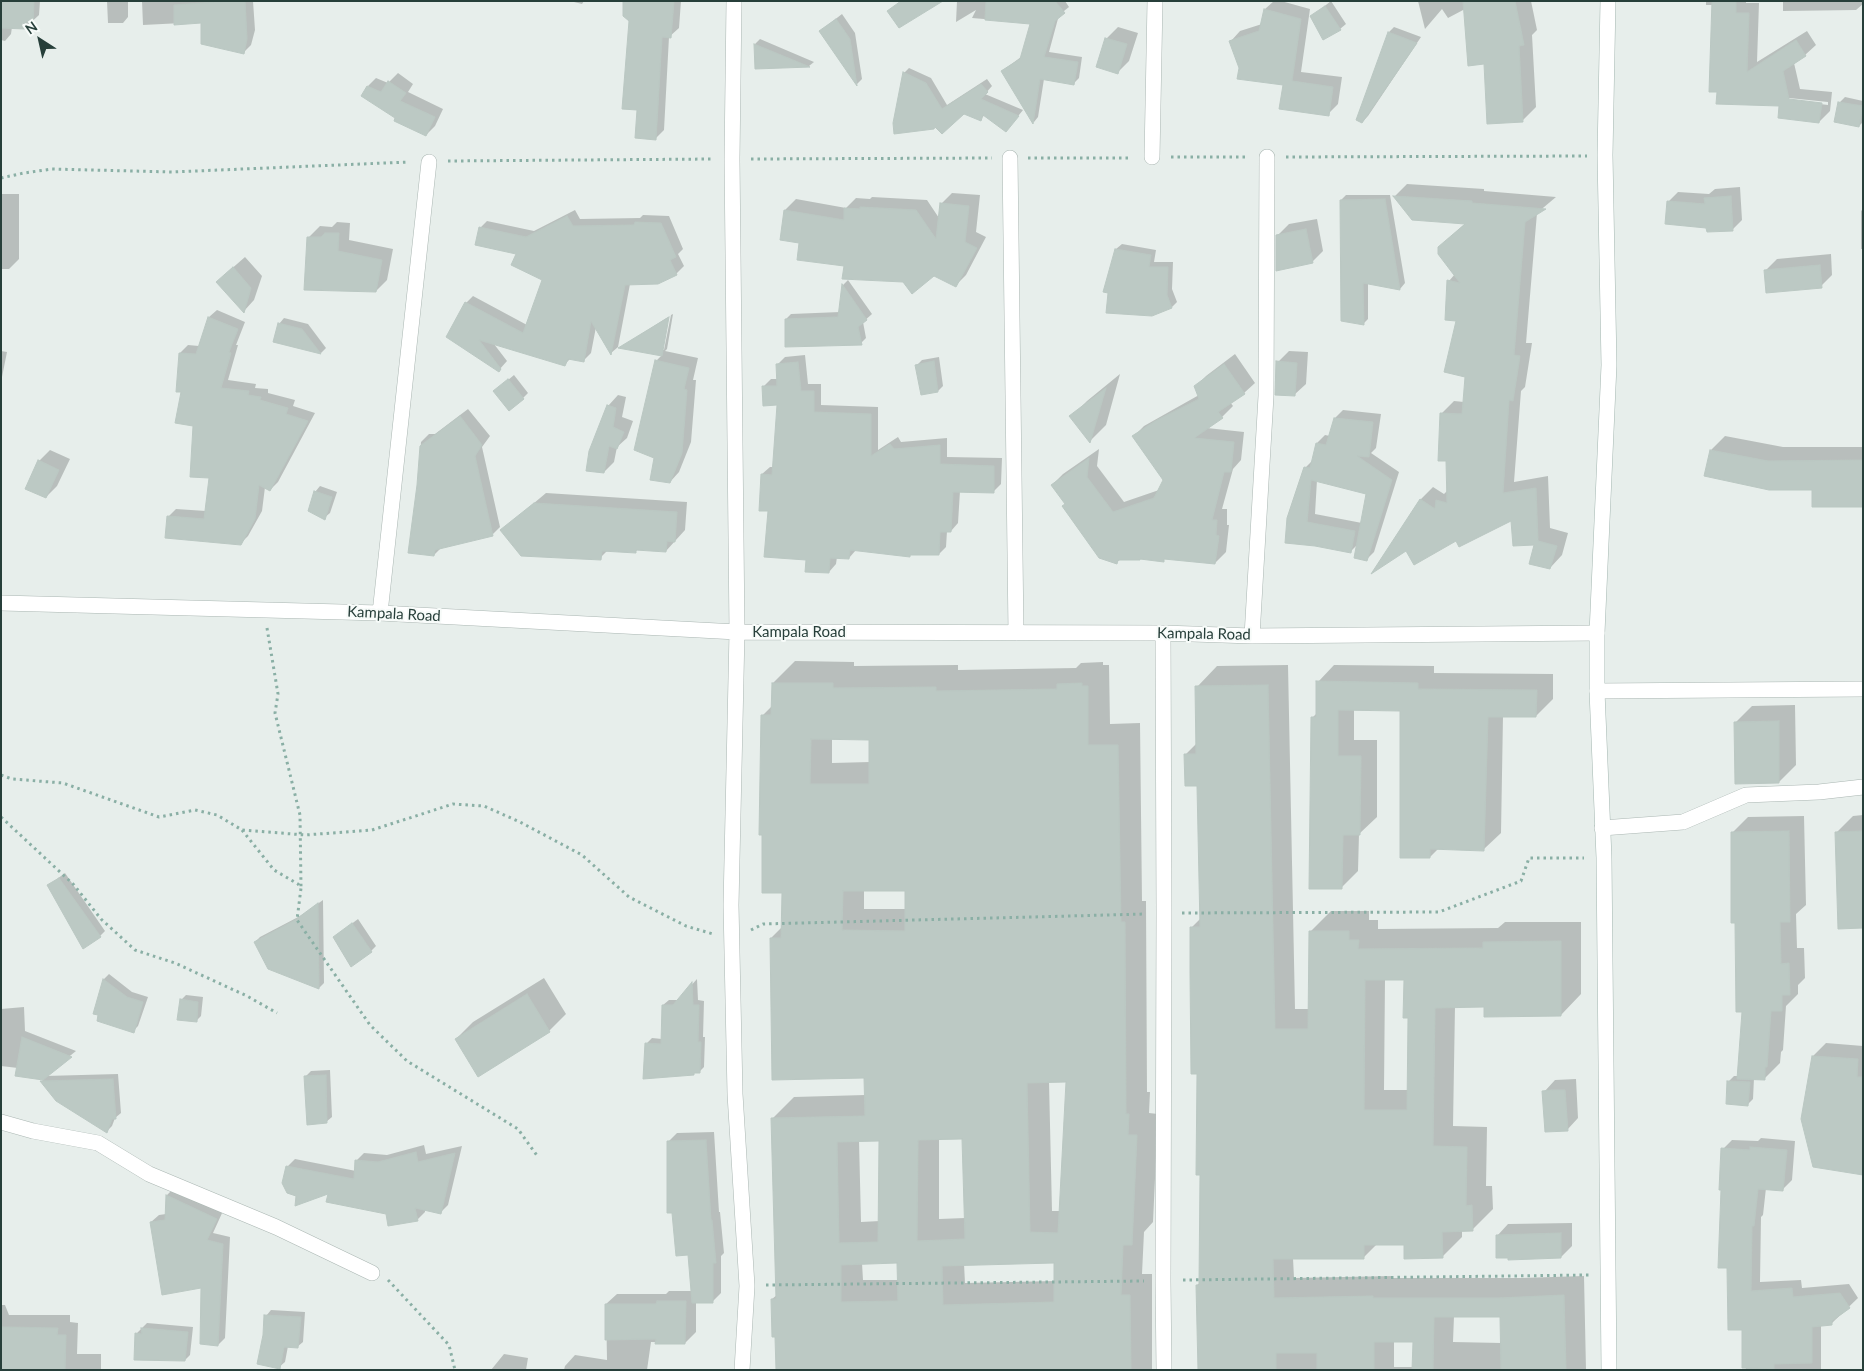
<!DOCTYPE html>
<html>
<head>
<meta charset="utf-8">
<style>
	body { margin:0 }
	#map { position:relative; width:1864px; height:1371px; overflow:hidden; background:#e7eeeb; font-family:Lato,sans-serif }
	canvas { display:block }
	.frame { position:absolute; inset:0; border:2px solid #273f3a; pointer-events:none }
	.north { position:absolute; left:15px; top:15px; width:50px; height:50px; -webkit-text-stroke:4px #f7fbf9; paint-order:stroke; rotate:325deg; font-size:14px; font-weight:700; line-height:20px; text-align:center; color:#273f3a }
	.north::after { content:''; display:block; margin:auto; width:18px; height:22px; background:#273f3a; clip-path:polygon(50% 0,100% 100%,50% 72%,0 100%) }
</style>
</head>
<body>
<div id="map">
<canvas width="1864" height="1371"></canvas>
<div class="frame"></div>
<div class="north">N</div>
</div>
<script>
const g = document.querySelector('canvas').getContext('2d');
g.lineJoin = 'round';
function fill(path, color) { g.fillStyle = color; g.fill(path, 'evenodd'); }
const toPath = rows => new Path2D(rows.map(r => 'M' + r).join(''));
function stroke(path, color, width, dash) { g.strokeStyle = color; g.lineWidth = width; g.lineCap = dash ? 'butt' : 'round'; g.setLineDash(dash || []); g.stroke(path); }
function write(font, color, halo, rows, align = 'center') {
  g.font = font + ' Lato,sans-serif'; g.lineWidth = 4; g.setLineDash([]); g.textBaseline = 'middle'; g.strokeStyle = halo; g.fillStyle = color; for (const [text, x, y, turn = 0] of rows) {
    g.save(); g.translate(x, y); g.rotate((+turn || 0) * Math.PI / 180); g.textAlign = isNaN(turn) ? turn : align; if (halo) g.strokeText(text, 0, 0); g.fillText(text, 0, 0); g.restore();
  }
}
fill(toPath([
	[1,1,40,1,39,15,25,28,12,27,11,34,5,41,1,40],
	[107,1,128,1,128,17,123,23,108,23],
	[142,1,253,1,255,30,251,45,243,53,202,22,143,25],
	[570,1,584,1,582,4],
	[624,1,681,1,679,28,669,37,664,130,656,138,638,109,630,20],
	[957,1,1065,1,1069,7,1059,15,1049,52,1082,57,1079,78,1074,83,1044,79,1038,117,1034,122,1002,71,1021,57,1031,23,972,18,976,10,956,22],
	[1274,1,1281,1,1310,9,1301,72,1342,77,1338,104,1328,114,1284,84,1240,68,1231,41,1240,31,1262,24,1265,9],
	[1331,1,1346,24,1340,29,1323,38,1312,16],
	[1418,1,1531,1,1537,30,1532,35,1536,107,1523,120,1485,63,1465,9,1448,18,1442,9,1425,29],
	[1706,1,1746,1,1746,3,1759,3,1757,62,1807,31,1816,45,1805,55,1794,63,1800,89,1832,92,1830,111,1819,122,1781,105,1718,103,1714,5,1706,5],
	[1789,98,1828,102,1828,105,1789,100],
	[1783,1,1863,1,1863,4,1856,10,1783,11],
	[842,14,855,33,862,79,857,84,820,31],
	[1118,27,1138,33,1129,61,1118,72,1106,39],
	[1394,27,1421,37,1368,116,1362,122,1389,32],
	[760,39,814,62,809,66,756,68,755,44],
	[909,68,931,78,947,105,987,79,992,86,985,94,1023,110,1006,131,985,115,980,119,964,112,942,133,904,73],
	[398,73,413,84,408,92,443,109,435,126,426,135,397,118,368,86,376,78,388,83],
	[1845,97,1863,101,1863,122,1859,126,1839,103],
	[1407,184,1484,189,1484,191,1556,197,1537,213,1526,343,1532,343,1525,387,1521,391,1514,482,1548,476,1550,528,1568,533,1562,555,1550,568,1536,544,1513,519,1456,540,1406,549,1375,569,1421,499,1433,487,1444,494,1448,490,1448,460,1441,414,1454,401,1464,402,1466,376,1458,320,1449,281,1455,274,1439,247,1466,223,1395,196],
	[1740,187,1742,220,1733,229,1666,223,1669,201,1678,192,1709,194,1715,189],
	[952,193,980,195,976,232,986,237,966,275,955,286,934,275,903,281,845,265,801,242,785,210,796,199,846,208,856,198,870,199,872,197,927,200,939,218,941,204],
	[1,194,19,194,19,259,9,269,1,269],
	[1346,195,1390,195,1405,283,1400,289,1368,282,1368,319,1363,324,1341,200],
	[1863,209,1863,249,1861,249,1861,211],
	[575,210,580,219,640,218,643,215,669,216,683,249,678,254,684,266,676,274,657,283,630,284,618,347,611,353,596,327,591,353,584,360,571,358,565,364,494,344,507,361,499,370,448,337,466,303,473,296,527,325,544,279,518,253,480,228,487,221,534,231],
	[1317,219,1323,251,1312,262,1277,236,1289,224],
	[337,222,350,223,349,240,393,249,387,280,376,291,309,237,320,226,332,227],
	[1122,244,1156,250,1154,262,1173,262,1172,289,1177,302,1172,307,1152,315,1105,291,1116,249],
	[1831,254,1832,275,1821,286,1766,270,1777,259],
	[245,257,262,276,254,300,244,311,229,271],
	[848,280,872,314,863,322,866,338,861,343,786,319,791,314,840,312,843,285],
	[217,310,245,322,236,345,238,345,228,380,256,384,255,388,268,389,268,393,295,400,293,406,315,413,278,482,270,490,265,487,262,511,248,536,240,544,168,517,176,509,206,511,210,477,182,391,180,353,188,345,199,346,209,317],
	[673,314,667,349,665,351,698,358,693,380,696,380,691,442,679,472,670,482,655,457,656,361,662,355,621,347,668,317,662,350,664,350,671,315],
	[284,318,308,324,326,348,321,353,274,342,279,324],
	[1,351,7,352,1,382],
	[1289,351,1308,352,1306,384,1294,395,1278,362],
	[1235,354,1255,383,1244,393,1230,402,1233,406,1222,417,1207,428,1244,432,1241,460,1233,469,1222,509,1227,509,1227,525,1229,525,1226,552,1215,563,1166,558,1163,560,1141,558,1121,559,1117,562,1066,504,1052,485,1063,474,1099,449,1097,466,1124,502,1159,490,1164,480,1134,436,1144,426,1199,395,1195,387,1206,376],
	[805,355,808,384,821,384,821,405,878,407,878,450,898,437,901,442,947,438,947,457,1002,458,1001,484,993,492,960,491,958,523,951,531,947,531,946,547,939,554,911,554,910,556,856,550,849,558,837,557,836,564,829,572,807,559,770,510,762,474,770,467,774,467,778,404,763,387,771,379,778,379,777,365,785,357],
	[939,357,943,386,938,391,916,366,922,360],
	[1120,374,1106,425,1090,441,1071,417,1087,401],
	[514,375,528,393,523,398,495,391],
	[618,395,626,397,622,417,633,421,627,438,617,447,614,462,604,472,608,406],
	[468,409,490,436,482,447,500,527,492,535,442,547,434,555,418,485,421,442,429,434,435,434],
	[1343,410,1381,414,1376,448,1371,453,1399,472,1374,552,1366,560,1358,544,1351,551,1315,545,1287,542,1305,468,1313,460,1317,443,1325,435,1330,436,1335,418],
	[1317,480,1368,493,1362,523,1315,514],
	[1725,436,1783,447,1863,447,1863,506,1711,450],
	[50,450,70,459,57,486,46,497,39,461],
	[320,486,337,492,330,513,324,518,315,492],
	[546,493,687,502,685,530,666,551,638,549,635,552,608,550,600,558,502,530],
	[795,661,854,662,854,666,958,665,958,670,1076,668,1081,663,1103,662,1103,665,1109,665,1110,724,1140,723,1142,901,1146,901,1147,1092,1150,1092,1149,1113,1158,1114,1153,1222,1144,1232,1142,1274,1152,1274,1152,1370,777,1370,777,1336,772,1299,777,1295,772,1119,794,1097,865,1095,865,1077,771,938,782,927,783,892,762,716,773,705,773,683],
	[832,738,870,739,870,762,832,763],
	[864,889,906,889,906,909,864,909],
	[1049,1081,1067,1081,1061,1211,1052,1211],
	[964,1138,965,1218,939,1219,939,1139],
	[859,1140,880,1140,880,1221,861,1222],
	[899,1262,899,1280,863,1280,862,1263],
	[1056,1262,1056,1281,965,1283,964,1264],
	[1288,665,1295,1009,1310,1009,1310,932,1331,911,1369,911,1369,920,1378,920,1378,929,1498,928,1505,922,1581,922,1581,994,1561,1015,1485,1006,1455,1006,1453,1126,1487,1127,1486,1186,1492,1186,1493,1209,1472,1230,1462,1230,1462,1237,1442,1257,1405,1244,1377,1244,1364,1257,1293,1258,1294,1278,1393,1276,1393,1278,1521,1278,1584,1276,1586,1370,1200,1370,1197,1285,1201,1282,1202,1174,1191,928,1201,918,1198,784,1185,755,1197,743,1197,687,1217,666],
	[1405,978,1409,1017,1409,1090,1384,1090,1385,979],
	[1454,1316,1501,1316,1502,1343,1453,1342],
	[1394,1341,1414,1341,1414,1367,1394,1367],
	[1334,665,1434,666,1434,673,1553,674,1553,699,1536,716,1503,716,1501,833,1484,849,1439,848,1430,857,1401,710,1354,709,1354,740,1377,740,1377,817,1359,834,1358,871,1342,887,1312,718,1317,713,1318,682],
	[1795,705,1796,765,1779,782,1735,723,1752,706],
	[1863,815,1863,927,1836,833,1853,816],
	[1804,816,1806,905,1796,914,1797,948,1804,948,1805,978,1798,985,1798,994,1786,1006,1783,1050,1781,1052,1780,1063,1764,1079,1754,1078,1753,1099,1748,1104,1729,1081,1734,1076,1739,1076,1743,1011,1736,922,1732,833,1748,817],
	[65,873,105,931,100,936,49,885],
	[323,900,324,983,319,988,255,942,260,937,302,915],
	[358,919,376,946,371,951,334,937],
	[109,974,132,992,148,997,138,1026,133,1031,95,1013,104,979],
	[544,978,566,1014,549,1031,478,1075,456,1039,473,1022],
	[697,979,698,1000,704,1001,703,1037,705,1037,704,1067,699,1072,696,1072,693,1074,647,1043,652,1038,662,1039,663,1005,669,1000,678,1000],
	[186,995,203,997,201,1016,196,1021,181,1000],
	[24,1007,25,1031,76,1051,45,1076,118,1074,121,1113,115,1118,112,1126,107,1131,42,1081,44,1079,17,1075,18,1068,1,1066,1,1009],
	[1826,1043,1863,1046,1863,1174,1813,1056],
	[330,1070,332,1117,326,1122,305,1077,311,1071],
	[1576,1079,1578,1118,1567,1130,1544,1092,1555,1080],
	[714,1132,719,1212,720,1212,724,1253,721,1256,721,1293,712,1302,696,1302,696,1332,685,1343,651,1342,647,1370,564,1370,565,1366,575,1355,607,1360,606,1304,617,1294,666,1294,669,1291,692,1291,689,1254,669,1141,677,1133],
	[1761,1138,1795,1141,1792,1180,1783,1189,1766,1188,1763,1215,1761,1217,1760,1282,1801,1280,1802,1288,1849,1284,1858,1298,1832,1323,1821,1325,1821,1370,1746,1370,1743,1328,1723,1149,1732,1140,1758,1141],
	[424,1145,426,1154,462,1146,448,1205,440,1213,425,1209,425,1212,417,1220,387,1213,330,1192,297,1195,287,1167,295,1159,356,1171,356,1161,364,1153,387,1155],
	[174,1188,223,1211,213,1233,230,1237,225,1338,218,1345,203,1287,151,1222,159,1215,166,1214,167,1195],
	[1572,1223,1572,1246,1561,1257,1497,1236,1508,1224],
	[1,1305,5,1305,9,1315,70,1315,70,1322,78,1323,77,1354,101,1354,101,1370,1,1370],
	[271,1310,305,1312,303,1342,297,1347,288,1346,285,1362,279,1367,264,1336,266,1316],
	[147,1323,193,1327,190,1355,185,1360,136,1334],
	[504,1354,528,1358,526,1370,491,1370]
]), '#0003');
const building = toPath([
	[1,1,34,1,33,23,26,22,25,29,1,28,1,1],
	[230,1,245,1,247,39,244,54,201,44,201,23,174,25,174,5,230,1],
	[623,1,674,1,671,38,662,37,656,140,635,138,637,110,622,109,629,21,623,16,623,1],
	[901,1,943,1,899,28,887,11,901,1],
	[986,1,1055,1,1065,13,1055,21,1044,57,1078,62,1074,85,1040,79,1033,124,1001,71,1020,59,1030,24,985,20,986,1],
	[1463,1,1515,1,1524,45,1519,46,1523,122,1487,124,1484,64,1468,66,1463,1],
	[1712,1,1736,1,1736,13,1749,13,1747,72,1796,40,1806,56,1783,71,1789,99,1822,103,1819,123,1778,118,1779,106,1716,104,1717,92,1709,92,1712,1],
	[1325,6,1341,30,1323,40,1310,16,1325,6],
	[1264,9,1301,19,1292,81,1333,87,1329,116,1279,109,1283,85,1237,79,1239,68,1229,41,1259,31,1264,9],
	[836,19,850,39,857,86,819,31,836,19],
	[1388,32,1417,43,1362,123,1356,120,1388,32],
	[1105,38,1127,44,1118,74,1096,67,1105,38],
	[754,44,810,67,755,69,754,44],
	[903,72,926,83,942,109,981,84,988,92,981,99,1019,116,1006,132,983,115,981,121,964,114,942,134,935,127,934,129,894,134,893,123,903,72],
	[388,81,406,93,400,101,435,117,426,136,394,121,395,118,361,96,367,86,381,92,388,81],
	[1838,102,1863,106,1859,127,1834,122,1838,102],
	[1393,196,1472,201,1472,203,1546,209,1525,222,1514,355,1520,356,1513,401,1509,400,1503,493,1536,488,1538,541,1557,546,1550,569,1529,564,1534,545,1513,546,1511,521,1459,547,1456,541,1414,565,1406,551,1371,574,1420,499,1435,509,1436,500,1447,503,1446,461,1438,461,1440,413,1462,414,1465,377,1444,372,1456,321,1445,320,1447,280,1460,283,1438,254,1438,247,1465,224,1412,220,1393,196],
	[1731,196,1733,231,1707,232,1706,228,1665,224,1667,201,1705,204,1704,198,1731,196],
	[1385,199,1400,290,1363,283,1364,325,1341,321,1340,200,1385,199],
	[940,203,969,206,965,242,977,248,956,287,934,276,912,294,903,282,842,279,844,266,797,260,799,243,780,240,784,210,844,220,844,208,860,209,860,207,916,210,936,239,940,203],
	[567,216,573,226,634,225,635,222,661,223,676,257,670,260,677,275,658,284,625,285,611,355,591,321,584,362,568,359,565,366,479,340,501,369,499,372,446,337,465,302,523,333,542,280,511,265,516,254,475,245,479,227,526,237,567,216],
	[1306,229,1313,263,1276,271,1276,235,1306,229],
	[325,233,339,233,338,251,382,260,376,292,304,290,307,237,321,237,325,233],
	[1115,249,1151,255,1149,267,1168,267,1167,295,1172,308,1152,316,1106,313,1108,293,1103,292,1115,249],
	[1820,265,1822,288,1766,293,1764,270,1820,265],
	[233,267,251,288,244,313,216,282,233,267],
	[842,284,867,320,858,327,862,345,785,347,785,319,838,317,842,284],
	[208,317,238,329,229,352,231,353,221,388,249,391,248,395,261,397,260,400,288,408,286,414,308,421,270,491,259,485,255,519,241,545,165,538,167,516,204,519,209,478,190,477,193,426,175,423,181,392,176,392,179,353,196,354,208,317],
	[669,317,662,356,618,348,669,317],
	[278,323,302,329,321,354,273,342,278,323],
	[655,360,689,368,684,389,687,390,682,453,670,483,650,480,654,458,634,450,655,360],
	[934,361,938,392,921,395,915,365,934,361],
	[1276,361,1297,363,1295,396,1275,395,1276,361],
	[798,362,801,391,814,391,814,412,871,414,871,456,890,444,894,449,940,445,940,464,994,466,994,493,953,492,951,532,940,532,939,555,910,555,910,557,850,550,849,559,830,558,829,573,805,572,806,560,764,557,768,511,759,511,761,474,772,475,777,405,763,406,762,386,777,386,776,364,798,362],
	[1224,364,1245,394,1218,412,1223,418,1194,438,1234,442,1231,472,1224,472,1212,520,1217,520,1216,535,1219,536,1215,564,1164,559,1164,562,1140,559,1140,560,1118,560,1117,564,1099,558,1062,506,1065,504,1051,485,1089,458,1087,477,1113,512,1154,498,1163,480,1132,436,1157,420,1199,399,1194,386,1224,364],
	[508,379,524,399,509,411,493,391,508,379],
	[1106,388,1090,443,1069,416,1106,388],
	[607,405,616,408,613,427,624,432,617,449,609,446,604,473,586,471,589,451,607,405],
	[460,416,482,445,475,456,493,536,435,550,434,556,408,553,417,485,420,446,460,416],
	[1334,418,1373,422,1369,457,1357,456,1392,480,1367,561,1354,558,1366,494,1311,480,1307,522,1355,531,1351,553,1315,546,1285,543,1287,518,1304,467,1310,468,1316,443,1326,445,1334,418],
	[1710,450,1768,461,1863,460,1863,507,1812,507,1812,490,1769,490,1704,476,1710,450],
	[38,460,59,470,46,498,25,489,38,460],
	[314,491,332,497,325,520,308,511,314,491],
	[534,503,677,512,675,542,667,541,666,552,636,550,636,553,602,551,601,560,521,556,500,530,534,503],
	[1316,681,1418,683,1418,689,1537,690,1536,717,1488,717,1484,851,1430,849,1430,858,1400,858,1400,711,1338,710,1338,756,1361,756,1360,835,1343,835,1342,889,1309,889,1311,717,1316,717,1316,681],
	[772,683,833,683,833,688,936,687,936,691,1057,689,1057,684,1082,683,1082,686,1088,686,1088,745,1118,745,1121,922,1125,922,1126,1114,1129,1114,1128,1135,1137,1135,1132,1245,1123,1245,1121,1295,1130,1295,1131,1370,776,1370,775,1337,772,1337,771,1299,776,1299,771,1118,865,1116,864,1078,772,1080,770,938,781,938,782,893,762,893,762,835,759,835,761,715,771,715,772,683],
	[811,739,869,740,869,784,810,784,811,739],
	[843,891,905,891,905,931,842,930,843,891],
	[1066,1082,1058,1233,1030,1232,1027,1083,1066,1082],
	[962,1139,965,1239,917,1241,918,1140,962,1139],
	[879,1141,878,1242,839,1243,837,1142,879,1141],
	[897,1263,898,1301,841,1302,841,1265,897,1263],
	[1054,1263,1054,1302,943,1305,942,1266,1054,1263],
	[1268,685,1275,1029,1308,1029,1309,931,1349,931,1349,940,1359,940,1358,949,1483,948,1483,942,1561,941,1561,1016,1484,1017,1484,1007,1435,1008,1433,1146,1467,1147,1466,1206,1472,1205,1473,1231,1442,1232,1443,1258,1404,1259,1404,1245,1364,1245,1364,1259,1273,1259,1274,1298,1373,1296,1373,1298,1499,1298,1564,1295,1566,1370,1501,1370,1500,1317,1434,1317,1433,1370,1412,1370,1413,1342,1374,1342,1374,1370,1317,1370,1317,1353,1276,1353,1276,1370,1198,1370,1196,1285,1199,1285,1200,1175,1196,1175,1197,1074,1191,1074,1190,972,1190,927,1200,927,1197,786,1185,786,1184,754,1196,754,1195,686,1268,685],
	[1365,980,1404,980,1403,1018,1408,1018,1407,1110,1364,1110,1365,980],
	[1779,721,1779,783,1735,784,1734,722,1779,721],
	[1789,831,1790,922,1780,922,1781,964,1789,963,1790,995,1782,995,1782,1011,1771,1011,1767,1067,1765,1067,1765,1080,1737,1079,1742,1012,1736,1012,1735,923,1731,923,1731,832,1789,831],
	[1863,831,1863,928,1838,929,1835,832,1863,831],
	[59,878,101,937,83,949,47,885,59,878],
	[318,903,319,989,268,969,254,942,295,920,318,903],
	[352,923,372,952,351,967,333,937,352,923],
	[103,979,127,997,143,1002,134,1033,97,1021,98,1015,93,1014,103,979],
	[692,982,693,1005,699,1005,698,1042,701,1042,700,1073,694,1073,694,1075,643,1079,645,1043,661,1044,662,1005,673,1005,692,982],
	[527,994,550,1032,478,1077,455,1039,527,994],
	[180,999,198,1002,197,1022,177,1020,180,999],
	[22,1037,72,1057,43,1080,15,1076,22,1037],
	[1812,1056,1858,1059,1857,1077,1862,1077,1863,1175,1813,1167,1801,1119,1812,1056],
	[326,1075,327,1123,307,1125,304,1076,326,1075],
	[113,1079,116,1119,112,1119,107,1133,56,1101,40,1081,113,1079],
	[1727,1081,1750,1082,1748,1106,1726,1104,1727,1081],
	[1552,1090,1565,1090,1568,1131,1545,1132,1542,1091,1552,1090],
	[706,1140,711,1220,712,1220,716,1263,713,1263,713,1303,692,1303,688,1255,676,1256,672,1213,667,1213,667,1141,706,1140],
	[1750,1147,1787,1150,1783,1191,1758,1189,1754,1226,1752,1226,1751,1291,1792,1288,1793,1297,1840,1293,1850,1308,1832,1321,1832,1325,1812,1327,1812,1363,1774,1364,1774,1369,1742,1368,1742,1330,1728,1330,1727,1268,1718,1268,1721,1190,1719,1190,1721,1148,1750,1150,1750,1147],
	[416,1152,418,1162,455,1153,441,1214,415,1208,418,1221,388,1226,386,1214,326,1202,328,1194,295,1206,296,1196,287,1193,282,1183,286,1166,354,1179,355,1160,378,1162,416,1152],
	[166,1195,217,1219,207,1240,223,1244,218,1346,200,1344,201,1288,162,1295,150,1222,165,1220,166,1195],
	[1561,1233,1561,1258,1508,1260,1508,1258,1496,1258,1496,1235,1561,1233],
	[657,1301,686,1301,685,1344,655,1344,656,1339,605,1340,605,1304,656,1304,657,1301],
	[264,1315,301,1317,298,1348,284,1347,280,1369,257,1364,263,1335,264,1315],
	[1,1327,58,1328,57,1335,66,1335,65,1370,1,1370,1,1327],
	[141,1328,188,1332,185,1361,134,1360,135,1333,142,1334,141,1328]
]);
fill(building, '#bcc9c4');
stroke(building, '#bac7c2', 1);
const street = toPath([
	[734,1,732,159,737,632,731,905,735,1094,747,1286,742,1370],
	[1152,157,1155,1],
	[1010,158,1016,633],
	[1,603,380,613,737,632,1163,633,1252,636,1597,633],
	[380,613,429,162],
	[1163,633,1164,913,1163,1281,1164,1370],
	[1252,636,1266,396,1267,157],
	[1597,691,1863,689],
	[1602,828,1683,822,1746,795,1819,792,1863,787],
	[1,1122,33,1131,98,1143,149,1174,276,1227,372,1273]
]);
const secondary = toPath([
	[1608,1,1605,155,1609,365,1597,633,1597,691,1604,858,1609,1370]
]);
stroke(street, '#aab6b2', 16);
stroke(secondary, '#a3b6b0', 16);
stroke(toPath([
	[1171,157,1247,157],
	[1286,157,1587,156],
	[1028,158,1132,158],
	[751,159,992,158],
	[448,161,712,159],
	[1,178,24,173,52,169,172,172,409,162],
	[267,628,278,694,275,713,300,815,301,888],
	[1,775,12,779,63,783,159,817,195,810,217,815,242,830,305,835,372,830,453,804,484,806,520,822,582,855,629,897,686,926,713,934],
	[1,817,74,885,101,919,135,950,175,963,247,996,277,1013],
	[242,830,274,870,298,884,301,888,297,920,370,1025,407,1061,518,1129,538,1157],
	[1182,913,1439,912,1521,881,1529,858,1584,858],
	[751,930,763,924,1146,914],
	[388,1280,449,1345,455,1370],
	[1183,1280,1589,1275],
	[766,1285,1144,1281]
]), '#8aafa5', 3, [2.5, 4]);
stroke(street, '#fff', 15);
stroke(secondary, '#fff', 15);
write('15px', '#273f3a', '#f7fbf9', [
	["Kampala Road",394,614,3],
	["Kampala Road",799,632],
	["Kampala Road",1204,634,1]
]);
</script>
</body>
</html>
